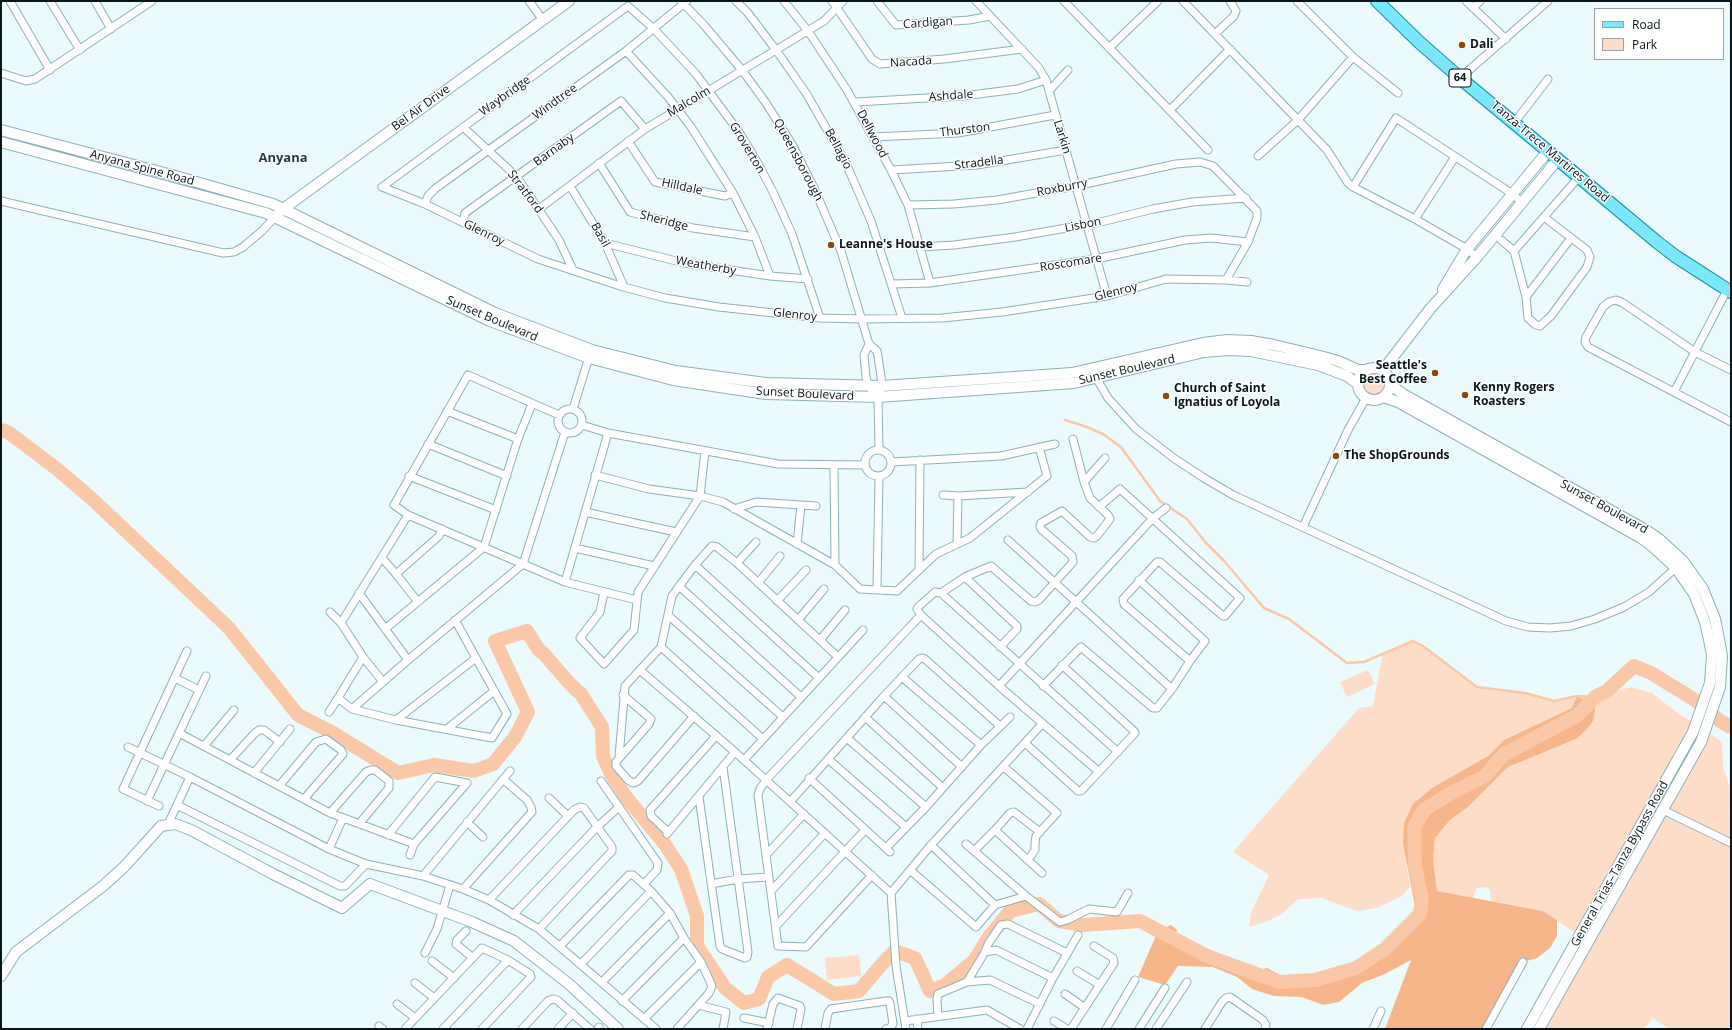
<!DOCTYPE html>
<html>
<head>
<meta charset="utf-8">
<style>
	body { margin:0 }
	#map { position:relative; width:1732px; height:1030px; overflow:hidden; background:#ebfafd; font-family:"Open Sans",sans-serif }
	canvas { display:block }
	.frame { position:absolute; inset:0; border:2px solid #071518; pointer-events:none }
	.legend { position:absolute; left:1594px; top:8px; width:130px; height:52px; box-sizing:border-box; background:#fff; border:1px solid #9ca1a3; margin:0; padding:5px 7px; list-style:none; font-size:12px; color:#071518 }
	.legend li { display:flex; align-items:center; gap:8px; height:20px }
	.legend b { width:20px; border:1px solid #9ca1a3 }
</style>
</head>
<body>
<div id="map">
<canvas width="1732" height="1030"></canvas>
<div class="frame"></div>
<ul class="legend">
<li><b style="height:5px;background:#7be7f8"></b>Road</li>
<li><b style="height:11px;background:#feddc8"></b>Park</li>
</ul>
</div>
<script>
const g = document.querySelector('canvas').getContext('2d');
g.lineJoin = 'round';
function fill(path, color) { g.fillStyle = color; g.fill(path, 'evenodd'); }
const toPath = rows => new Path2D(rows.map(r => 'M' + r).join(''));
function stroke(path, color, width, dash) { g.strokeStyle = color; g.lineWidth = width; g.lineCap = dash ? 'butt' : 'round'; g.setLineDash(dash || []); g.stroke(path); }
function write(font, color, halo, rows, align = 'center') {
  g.font = font + ' "Open Sans",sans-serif'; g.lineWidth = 3; g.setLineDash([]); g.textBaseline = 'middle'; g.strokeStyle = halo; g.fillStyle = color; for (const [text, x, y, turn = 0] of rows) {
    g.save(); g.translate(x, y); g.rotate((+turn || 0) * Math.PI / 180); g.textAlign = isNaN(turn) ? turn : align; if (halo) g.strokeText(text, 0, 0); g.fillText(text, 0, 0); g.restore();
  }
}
fill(toPath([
	'1362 384a11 11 0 1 1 22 0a11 11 0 1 1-22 0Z',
	[1413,641,1423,646,1477,687,1525,693,1554,701,1577,696,1595,697,1631,687,1652,693,1675,711,1722,742,1723,767,1731,790,1731,805,1729,812,1731,814,1731,1029,1669,1029,1653,1018,1644,1029,1533,1029,1583,938,1543,911,1491,901,1490,890,1486,887,1477,888,1473,898,1437,891,1433,860,1435,838,1450,820,1468,807,1508,767,1576,739,1590,702,1594,698,1504,740,1488,756,1433,788,1403,844,1410,887,1402,896,1376,908,1357,911,1322,898,1298,899,1283,913,1268,921,1249,927,1251,913,1269,875,1233,852,1359,708,1373,706,1383,653],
	[1368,670,1375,684,1347,697,1340,682],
	[859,955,861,976,827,980,825,958]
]), '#feddc8');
fill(toPath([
	[1577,696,1594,704,1595,710,1593,721,1586,730,1576,739,1508,767,1468,807,1450,820,1435,838,1433,860,1437,891,1543,911,1557,920,1557,936,1550,948,1537,958,1523,962,1486,1029,1385,1029,1411,960,1385,974,1362,983,1339,1002,1323,1005,1302,997,1274,996,1252,989,1237,977,1213,967,1178,966,1165,985,1138,977,1158,931,1171,925,1177,930,1175,939,1207,956,1253,972,1267,968,1291,981,1315,980,1356,968,1385,949,1406,929,1415,906,1403,844,1404,823,1413,804,1432,788,1488,756,1504,740,1572,708]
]), '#f7b58a');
stroke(toPath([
	[1065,420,1087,427,1103,434,1121,447,1160,501,1187,519,1206,543,1225,562,1264,608,1289,619,1347,663,1364,662,1413,641,1423,646,1477,687,1525,693,1554,701,1577,696,1595,697]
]), '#fac8a7', 2.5);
stroke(toPath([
	[1,430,8,432,57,469,92,499,229,628,298,715,333,733,398,773,434,765,474,771,493,764,515,737,528,712,495,641,527,631,538,649,544,654,571,685,581,694,602,727,603,756,611,774,626,797,664,843,681,869,697,916,697,946,725,988,744,1003,759,999,768,977,787,965,834,994,859,991,882,964,895,951,915,958,930,991,945,985,974,961,989,937,1010,911,1039,904,1059,921,1083,925,1140,921,1207,956,1279,982,1315,980,1356,968,1385,949,1420,914,1422,899,1415,867,1414,828,1424,810,1451,793,1485,776,1503,755,1578,715,1595,697,1607,691,1634,666,1651,673,1695,700,1720,721,1731,727]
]), '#fac8a7', 14);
const street = toPath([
	[10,1,50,70],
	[50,1,80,50],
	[95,1,111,29],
	[529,1,543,20],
	[681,1,704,25,742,70,766,103,793,146,814,188,841,251,869,344],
	[736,1,748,13,776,50,806,93,845,161,871,221,902,318],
	[784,1,808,31,847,90,891,170,908,205,930,283],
	[832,1,872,59,880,64,944,59,1022,49],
	[877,1,896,25,969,20,990,16],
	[976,1,1039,68,1046,80,1107,296],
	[1064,1,1208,150],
	[1183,1,1327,150,1348,183,1353,187,1415,219,1467,249,1477,257],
	[1297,1,1353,57,1398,93],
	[1466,1,1506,39],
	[1473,8,1480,1],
	[1215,34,1234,16,1236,11,1230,1],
	[1109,48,1158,1],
	[626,51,669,98,691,127,733,193,755,237,770,276],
	[1,73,26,81,35,79,152,1],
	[1460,78,1548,1],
	[1049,91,1068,70],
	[855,102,963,96,1018,89,1046,80],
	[1170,110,1230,49],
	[1514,123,1548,79],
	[463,127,517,177,559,240,573,270],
	[874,137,958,133,1055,115],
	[628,141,655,182,725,196,733,193],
	[1258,156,1298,120,1353,57],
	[599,163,630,212,693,228,755,237],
	[891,170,977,165,1066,150],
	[570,186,605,243,624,287],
	[382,187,425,204,538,259,620,286,665,298,719,307,820,318,862,319,942,318,1002,312,1107,296,1166,279,1226,280,1247,282],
	[382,187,628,6,654,29,696,74,739,132,755,158,773,192,792,234,820,318],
	[1353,187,1396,118,1508,191,1522,202],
	[1,201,223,253,234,252,243,247,262,231,275,217],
	[425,204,428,196,436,188,626,51,687,1],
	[908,205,954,204,997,200,1076,186,1176,164,1200,162,1213,166,1257,211,1257,218,1248,242,1226,280],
	[539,209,645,129,824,21,843,1],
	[1415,219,1455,157],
	[463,222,465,213,621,101,645,129],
	[1501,240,1514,251,1526,297,1528,318,1536,325,1540,326,1551,316,1587,267,1590,257,1587,250,1544,217],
	[605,243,684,263,770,276,808,279],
	[920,247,954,245,1015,237,1101,222,1153,209,1192,202,1246,198],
	[1514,251,1579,177],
	[892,284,930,283,1096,259,1185,240,1211,238,1248,242],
	[1526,297,1571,238],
	[869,344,877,351,881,376,882,386,878,397,879,450],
	[869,344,864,355,866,377,868,386,878,397],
	[1731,370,1695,352,1623,303,1616,300,1609,302,1603,307,1586,337,1585,342,1588,347,1731,422],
	[1094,374,1108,398,1136,429,1175,459,1204,478,1233,495,1506,621,1528,627,1550,628,1571,626,1595,619,1624,607,1649,592,1679,565],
	[1674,392,1727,290],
	'558 421a12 12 0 1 1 24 0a12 12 0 1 1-24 0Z',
	[573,409,590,354],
	[447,411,518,439],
	[559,415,468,375,394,505,408,515,565,582,637,600],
	[582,425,608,433,778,464,865,465],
	[428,444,507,476],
	'865 463a13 13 0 1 1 26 0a13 13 0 1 1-26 0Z',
	[892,462,1001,456,1055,444],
	[834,465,835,565],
	[595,475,649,489,700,496,723,502,835,565,860,589,897,591,936,554,970,538,1047,476,1039,447],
	[409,476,496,510],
	[1084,482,1105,458],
	[943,495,958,496,1028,492],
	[1099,507,1120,489,1240,598,1225,616,1223,616,1160,562,1157,562,1123,599,1124,604,1190,661],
	[734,509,756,502,816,506],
	[585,512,676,532],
	[408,515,341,623,363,657,338,698,352,709,396,720,492,738,507,714,455,620],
	[1303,527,1348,430,1366,398],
	[1008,540,1172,689],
	[797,544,801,505],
	[957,544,958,496],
	[575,548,654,566],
	[382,558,396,574,418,602],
	[737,563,756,542],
	[695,565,819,678],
	[919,570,920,460],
	[396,574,439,536,442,529],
	[965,577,1017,626,1017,629,1000,647],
	[565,582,608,433],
	[758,583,780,556],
	[679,586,801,697],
	[877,589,879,477],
	[604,592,600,612,580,638,604,664,634,630,638,592,700,496,705,451],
	[359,593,408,660],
	[941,593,965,577,991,566,1031,601,1035,602,1039,600,1073,562,1072,556,1041,529,1040,526,1041,523,1062,511,1090,537,1094,538,1097,536,1110,519,1108,515,1090,498,1084,482,1073,439],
	[777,601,806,570],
	[330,612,341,623],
	[669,616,783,717],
	[798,620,824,589],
	[385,629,484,547,518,439,532,404],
	[820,640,845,610],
	[661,647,763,739],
	[363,657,383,682],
	[641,671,735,752,891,893,896,966,906,1029],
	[902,677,981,745],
	[175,678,199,690],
	[999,686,1153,518,1166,508],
	[1043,686,1081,647,1153,708,1157,708,1172,689,1190,661,1205,641,1139,580],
	[623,695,651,719,649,724,616,762,616,766,628,780,633,783,638,781,694,716],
	[884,696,962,767],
	[352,709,408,660,523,564,565,432],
	[329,712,338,698],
	[865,717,942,787],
	[396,720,476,658],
	[447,729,494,691],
	[179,733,330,813,414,844],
	[847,738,926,807],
	[1025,743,1078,791,1081,791,1135,733,1134,731,1062,665],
	[204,746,234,710],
	[128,747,190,777,329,849,366,864,423,876,463,889,489,900,539,929,656,1029],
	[619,757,625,686,661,647,672,596,695,565,712,546,717,547,737,563,838,657],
	[828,759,906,827],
	[230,760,254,734,259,730,264,730,280,742],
	[744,760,863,630],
	[1004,767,1057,813,1036,836,1035,843,1035,850,1028,860],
	[1098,771,999,686,921,615,917,609,918,607,935,592,941,593,1118,752],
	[254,773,290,729],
	[809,778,890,852],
	[601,781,658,863,657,870,644,884],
	[279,786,316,742,326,739,341,750,343,754,304,799],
	[699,797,720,946,722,949,745,958,747,957,748,952,723,767],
	[549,798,568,816],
	[147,801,206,676],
	[790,802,884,696,919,659,922,658,925,659,1000,726],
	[177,805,340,886,345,886,366,864],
	[159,806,123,789,187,651],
	[1663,810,1731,843],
	[330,813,366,772,371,770,375,770,389,781,389,788,359,824],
	[170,820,190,777],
	[467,822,483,837],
	[668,832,651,816,650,810,716,736],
	[1040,832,1014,812,1010,813,995,830,1042,873],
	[667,834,735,752],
	[388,835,435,777,467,783,414,844,410,855],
	[966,844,1026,896,1060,922,1067,920,1089,909,1117,912,1128,893],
	[931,845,995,905],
	[886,848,926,807,981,745,1010,717],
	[329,849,343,818],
	[974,851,995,830],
	[766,855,804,814],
	[910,870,976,927,995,905,1026,896],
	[872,875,806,947,778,946,758,795,760,789,766,780,921,615],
	[423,876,510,771],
	[711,884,738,879,768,877],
	[463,889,532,812,531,807,527,800,503,779],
	[771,891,825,833],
	[891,893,931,845,1042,724],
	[489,900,574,810,580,807,584,808,612,847,612,851,539,929],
	[513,915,597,827,619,807],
	[776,926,865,830],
	[466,931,457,940,456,944,473,958],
	[560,946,629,875,633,875,651,891,670,913,684,938,701,962,712,986,709,993,677,1029],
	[985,952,996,950,1053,978],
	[425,953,437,929,450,885],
	[432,961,454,978],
	[581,964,651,891],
	[1077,971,1100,985],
	[602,982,670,913],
	[967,982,985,952,988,944,1001,925,1008,924,1067,953],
	[415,983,434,998],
	[1065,994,1085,1008],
	[622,1001,684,938],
	[397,1004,415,1018],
	[698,1005,726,1012,723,1029],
	[938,1016,937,999,938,994,967,982,990,980,1040,1004],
	[744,1018,769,1023],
	[644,1019,701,962],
	[917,1019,918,1029],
	[905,1021,987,1010,1020,1029],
	[1054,1021,1067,1029],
	[379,1026,383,1029],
	[405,1029,482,948,508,960,530,974,531,977,482,1029],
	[443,1029,508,960],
	[522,1029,548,1001,553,999,557,1000,590,1029],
	[558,1029,573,1013],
	[598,1029,599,1027],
	[767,1029,773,1004,778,998,800,1006,801,1009,797,1029],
	[825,1029,828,1013,831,1009,886,1001,889,1001,890,1004,893,1024,889,1029,886,1029],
	[1027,1029,1053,978,1078,935],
	[1071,1029,1114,963,1113,958,1094,946],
	[1106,1029,1135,980],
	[1139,1029,1165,988],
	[1156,1029,1187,982],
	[1205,1029,1222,1002,1226,998,1230,997,1263,1020,1266,1025,1265,1029],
	[1373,1029,1381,1011],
	[1486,1029,1523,962]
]);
const secondary = toPath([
	[1,130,172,175,273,204,495,313,592,350,676,371,766,383,882,386,1072,373,1203,343,1227,340,1251,341,1274,345,1320,356,1338,361,1358,370,1365,370],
	[1,142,266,213,490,321,589,358,673,380,766,394,878,397,1074,383,1204,352,1228,350,1251,351,1318,365,1347,376,1358,384],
	[279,213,283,209,569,1],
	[1443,289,1467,249,1548,151],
	'1358 384a16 16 0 1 1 32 0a16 16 0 1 1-32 0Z',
	[1383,370,1430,309,1477,257,1558,159],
	[1391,385,1403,394,1646,530,1659,539,1683,561,1703,589,1715,619,1719,639,1722,656,1720,687,1701,742,1539,1029],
	[1384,397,1398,402,1641,538,1652,546,1676,568,1694,594,1705,622,1709,640,1712,655,1710,683,1693,732,1527,1029],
	[1,976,16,952,103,886,124,867,161,826,175,824,191,830,273,874,342,908,370,884,472,922,514,941,537,959,569,984,618,1029]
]);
const primary = toPath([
	[1377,1,1419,42,1460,78,1657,242,1675,256,1731,292]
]);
stroke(street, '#8db1b9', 9);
stroke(secondary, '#8db1b9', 12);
stroke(primary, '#1993a7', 14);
stroke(street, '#fff', 7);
stroke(secondary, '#fff', 10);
stroke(primary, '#7be7f8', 12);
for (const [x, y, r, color] of [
	[1462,45,4,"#8a4814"],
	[831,245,4,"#8a4814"],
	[1435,373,4,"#8a4814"],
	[1465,395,4,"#8a4814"],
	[1166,396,4,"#8a4814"],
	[1336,456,4,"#8a4814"]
]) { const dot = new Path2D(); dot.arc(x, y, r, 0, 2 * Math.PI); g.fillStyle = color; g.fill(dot); stroke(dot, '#fff', 1.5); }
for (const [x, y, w] of [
	[1460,78,22]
]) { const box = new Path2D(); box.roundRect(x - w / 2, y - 9, w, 18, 3); g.fillStyle = '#fff'; g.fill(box); stroke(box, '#071518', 1); }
write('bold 11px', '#071518', null, [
	["64",1460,78]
]);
write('12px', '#071518', '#fff', [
	["Cardigan",928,23,-4],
	["Nacada",911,62,-4],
	["Waybridge",505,96,-36],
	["Ashdale",951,96,-4],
	["Windtree",555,102,-36],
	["Malcolm",689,102,-31],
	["Bel Air Drive",421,108,-36],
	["Thurston",965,130,-7],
	["Dellwood",872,134,62],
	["Larkin",1062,137,73],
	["Groverton",747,148,59],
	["Bellagio",838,149,62],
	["Barnaby",554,150,-36],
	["Tanza-Trece Martires Road",1550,152,40],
	["Queensborough",798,160,62],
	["Stradella",979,163,-7],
	["Anyana Spine Road",142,168,15],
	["Hilldale",682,187,12],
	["Roxburry",1062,188,-11],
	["Stratford",525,192,53],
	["Sheridge",664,221,14],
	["Lisbon",1083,225,-11],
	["Glenroy",484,233,26],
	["Basil",600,235,61],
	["Roscomare",1071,263,-9],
	["Weatherby",706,266,10],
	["Glenroy",1116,292,-14],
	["Glenroy",795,315,6],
	["Sunset Boulevard",492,319,23],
	["Sunset Boulevard",1127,370,-13],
	["Sunset Boulevard",805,394,3],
	["Sunset Boulevard",1604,507,29],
	["General Trias–Tanza Bypass Road",1620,864,-61]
]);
write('bold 12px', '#071518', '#fff', [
	["Dali",1470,45],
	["Leanne's House",839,245],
	["Seattle's",1427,366,"right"],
	["Best Coffee",1427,380,"right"],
	["Kenny Rogers",1473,388],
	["Roasters",1473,402],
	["Church of Saint",1174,389],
	["Ignatius of Loyola",1174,403],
	["The ShopGrounds",1344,456]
], 'left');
write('bold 13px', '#1b3c43', '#fff', [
	["Anyana",283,158]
]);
</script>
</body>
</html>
